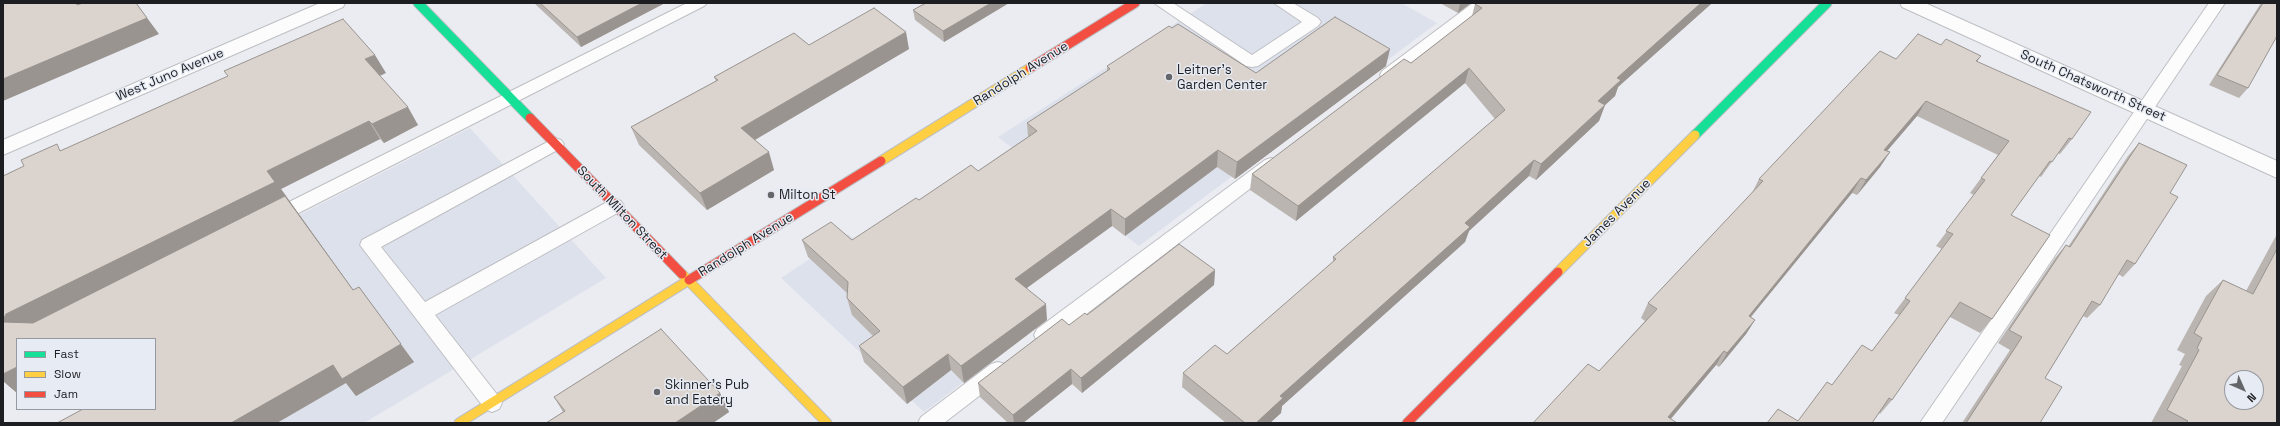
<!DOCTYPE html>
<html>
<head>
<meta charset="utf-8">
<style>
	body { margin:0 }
	#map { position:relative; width:2280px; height:426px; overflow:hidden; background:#eaecf1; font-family:"Space Grotesk",sans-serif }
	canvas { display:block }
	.frame { position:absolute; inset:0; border:4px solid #1c1e21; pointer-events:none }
	.legend { position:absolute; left:16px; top:338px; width:140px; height:72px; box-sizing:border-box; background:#e7ebf4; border:1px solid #9699a0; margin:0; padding:5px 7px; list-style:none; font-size:12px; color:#1c1e21 }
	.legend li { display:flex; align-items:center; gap:8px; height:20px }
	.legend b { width:20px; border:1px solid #9699a0 }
	.north { position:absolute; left:2224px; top:370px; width:40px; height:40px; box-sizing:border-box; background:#e7ebf4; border:1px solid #9699a0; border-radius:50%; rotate:135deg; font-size:11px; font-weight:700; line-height:16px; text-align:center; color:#1c1e21 }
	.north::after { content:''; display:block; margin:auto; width:14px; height:18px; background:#64666a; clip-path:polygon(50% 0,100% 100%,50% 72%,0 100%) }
</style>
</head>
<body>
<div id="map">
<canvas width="2280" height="426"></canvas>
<div class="frame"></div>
<ul class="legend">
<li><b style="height:5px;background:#16e098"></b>Fast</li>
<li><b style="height:5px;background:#ffcf43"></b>Slow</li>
<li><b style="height:5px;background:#f24e42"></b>Jam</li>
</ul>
<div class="north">N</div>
</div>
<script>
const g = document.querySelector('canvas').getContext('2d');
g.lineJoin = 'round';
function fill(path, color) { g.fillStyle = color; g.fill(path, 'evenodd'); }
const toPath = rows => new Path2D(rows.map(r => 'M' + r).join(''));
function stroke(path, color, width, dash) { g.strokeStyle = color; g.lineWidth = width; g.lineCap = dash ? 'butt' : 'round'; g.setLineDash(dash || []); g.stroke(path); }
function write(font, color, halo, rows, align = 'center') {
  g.font = font + ' "Space Grotesk",sans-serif'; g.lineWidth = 3; g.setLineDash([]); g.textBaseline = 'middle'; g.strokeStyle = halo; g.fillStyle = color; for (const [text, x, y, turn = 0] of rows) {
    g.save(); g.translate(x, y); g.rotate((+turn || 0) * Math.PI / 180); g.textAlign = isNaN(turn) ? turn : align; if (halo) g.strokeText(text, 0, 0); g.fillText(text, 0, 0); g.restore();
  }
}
fill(toPath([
	[1207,3,1401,3,1437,23,1139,246,998,137],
	[470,128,606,278,364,423,270,423,180,276],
	[848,234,990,362,924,412,781,278]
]), '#dde1ec');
const lane = toPath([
	[687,3,707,3,704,6,277,224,271,226,265,224,262,219,265,214,687,3],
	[1154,3,1173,3,1252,55,1302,22,1274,3,1293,3,1318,18,1321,22,1318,26,1258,66,1252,67,1246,66,1154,3],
	[1473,3,1491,3,1394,79,1382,79,1380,75,1382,71,1473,3],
	[2209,3,2225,3,1942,423,1920,423,2209,3],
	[555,138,561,140,564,144,561,148,381,247,425,302,609,201,615,199,621,201,624,206,621,211,435,315,499,397,502,403,499,409,492,412,485,409,360,245,362,240,555,138],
	[1271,158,1277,160,1280,164,1277,168,1051,341,1044,343,1037,341,1034,335,1037,329,1265,160,1271,158],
	[998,362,1005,364,1008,370,1005,376,944,423,918,423,921,417,991,364,998,362]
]);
const street = toPath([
	[320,3,345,3,343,7,3,155,3,140,320,3],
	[1900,3,1925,3,2277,161,2277,178,1902,7,1900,3]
]);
const fast = toPath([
	[418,3,530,118],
	[1695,135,1827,3]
]);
const slow = toPath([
	[881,161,1030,68],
	[1558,272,1695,135],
	[682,274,827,423],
	[459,423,689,280]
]);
const jam = toPath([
	[1030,68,1135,3],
	[530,118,682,274],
	[689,280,881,161],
	[1407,423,1558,272]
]);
stroke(lane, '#bebfc3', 2);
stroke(street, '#bebfc3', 2);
stroke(fast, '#bebfc3', 11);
stroke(slow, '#bebfc3', 11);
stroke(jam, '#bebfc3', 11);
fill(lane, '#fcfcfd');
fill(street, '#fcfcfd');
stroke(fast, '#16e098', 9);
stroke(slow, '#ffcf43', 9);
stroke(jam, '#f24e42', 9);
fill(toPath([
	[534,3,665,3,581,47],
	[926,3,1009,3,944,42,915,20,913,10],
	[1440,3,1471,3,1458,13],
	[2261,3,2277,3,2248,88,2239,98,2209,85],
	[1475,4,1711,4,1618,87,1615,96,1605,105,1599,121,1536,180,1529,176,1469,231,1465,242,1282,406,1281,413,1270,423,1226,423,1182,387,1183,373,1227,354,1333,262,1333,257,1495,119,1465,83,1296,221,1250,190,1252,174,1411,63,1472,16],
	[809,45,909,49,755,140,774,170,707,210,639,145,631,127,716,81,714,77],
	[1941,45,1981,56,1977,62,2072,139,2060,154,2058,153,2041,177,2039,176,2011,215,1992,319,1980,333,1950,317,1892,400,1880,414,1879,413,1798,421,1832,385,1872,351,1899,315,1894,313,1942,249,1936,246,1974,195,1970,193,1998,155,1917,116,1887,151,1890,152,1880,167,1857,195,1852,193,1751,317,1755,320,1746,334,1719,367,1716,365,1671,419,1599,371,1645,321,1641,318,1648,303,1752,193,1759,179,1896,59],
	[1107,66,1256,73,1386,66,1235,179,1217,167,1125,236,1112,226,1027,288,1047,320,964,383,951,370,907,404,864,362,859,346,873,336,852,315,847,298,848,294,808,257,802,240,852,240,919,200,978,171,1028,137,1027,123,1107,71],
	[386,73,380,76,418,125,384,143,380,139,281,189,353,290,414,362,356,396,346,383,155,409,155,339,17,339,17,393,3,381,3,176,62,150],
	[2139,143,2170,193,2135,264,2123,277,2118,274,2100,305,2087,318,2083,316,2045,378,2040,423,1962,423,2010,350,1998,343,2055,258,2066,245,2068,247,2128,156],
	[2277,234,2277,423,2151,423,2182,366,2179,365,2185,354,2177,350,2206,296,2223,280,2246,291],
	[1215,270,1214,285,1082,393,1072,384,1023,423,1008,423,980,397,978,383,1069,325,1087,315],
	[720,393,729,412,713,423,546,423,563,412,554,397]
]), '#bbb5b1');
fill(toPath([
	[136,3,159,34,3,101,3,79],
	[642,3,665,3,581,47,577,37],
	[991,3,1009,3,944,42,943,31],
	[1460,3,1471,3,1458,13],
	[1701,3,1711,3,1711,4,1618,87,1615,96,1592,117,1598,101,1617,78],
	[906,32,909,49,746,145,741,128],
	[1390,49,1386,66,1235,179,1237,162],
	[375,55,386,73,376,77,365,59],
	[1469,68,1465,83,1296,221,1298,206],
	[1926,101,1917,116,1875,165,1884,150],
	[1605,105,1599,121,1536,180,1541,164],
	[408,107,418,125,384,143,372,124],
	[369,121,380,139,281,189,366,308,25,332,3,323,3,320,6,314,267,171],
	[1218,150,1217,167,1125,236,1125,219],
	[769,152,774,170,707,210,700,193],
	[1890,152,1880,167,1857,195,1866,180],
	[1534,160,1529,176,1469,231,1465,242,1282,406,1281,413,1270,423,1256,423,1280,396,1465,223],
	[1861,178,1852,193,1740,330,1749,316],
	[1111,209,1112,226,1017,295,1015,279],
	[1215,270,1214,285,1082,393,1081,378],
	[359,287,414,362,356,396,346,383,277,423,231,423],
	[1046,304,1047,320,964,383,961,366],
	[1755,320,1746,334,1719,367,1727,353],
	[1724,351,1716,365,1667,423,1668,417],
	[948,354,951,370,907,404,903,387],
	[17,367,17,393,3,381,3,374],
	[1071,369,1072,384,1023,423,1014,423,1013,415],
	[720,393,729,412,713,423,675,423]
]), '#999490');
const building = toPath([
	[3,3,76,3,77,5,83,3,136,3,147,18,3,79,3,3],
	[540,3,642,3,577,37,540,3],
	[926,3,991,3,943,31,913,10,926,3],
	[1477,3,1701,3,1617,78,1621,80,1598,101,1605,105,1541,164,1534,160,1465,223,1470,227,1280,396,1283,398,1256,423,1245,423,1183,373,1215,345,1227,354,1336,259,1333,257,1505,110,1469,68,1298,206,1252,174,1404,59,1411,63,1482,8,1475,4,1477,3],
	[2263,3,2277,3,2277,36,2248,88,2217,75,2263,3],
	[874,8,906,32,741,128,769,152,700,193,631,127,718,80,714,77,794,33,809,45,874,8],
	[1335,17,1390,49,1237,162,1218,150,1125,219,1111,209,1015,279,1046,304,961,366,948,354,903,387,859,346,880,331,847,298,848,282,802,240,831,222,852,240,916,198,919,200,971,165,978,171,1037,131,1027,123,1110,69,1107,66,1169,26,1172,28,1178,24,1256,73,1335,17],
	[343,19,375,55,365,59,408,107,372,124,369,121,267,171,275,182,6,314,3,320,3,176,24,166,21,160,57,144,60,151,228,76,224,71,343,19],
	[1918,34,1941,45,1946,39,1981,56,1976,61,2091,112,2072,139,2069,138,2052,162,2050,161,2011,215,2050,235,1992,319,1960,302,1892,400,1889,398,1872,423,1767,423,1778,409,1798,421,1827,382,1832,385,1862,345,1872,351,1910,301,1905,298,1953,234,1946,231,1985,180,1981,178,2009,141,1926,101,1884,150,1890,152,1866,180,1861,178,1749,316,1755,320,1727,353,1724,351,1668,417,1677,423,1533,423,1588,364,1599,371,1657,309,1648,303,1763,181,1759,179,1880,51,1896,59,1918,34],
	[2139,143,2187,165,2170,193,2178,197,2135,264,2127,260,2100,305,2092,301,2045,378,2062,387,2040,423,1966,423,2022,337,2009,330,2066,245,2070,247,2139,143],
	[285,196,353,290,359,287,401,344,342,379,333,365,231,423,57,423,83,409,155,409,155,339,17,339,17,367,3,374,3,322,33,323,285,196],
	[1179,244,1215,270,1081,378,1071,369,1013,415,978,383,1062,319,1069,325,1085,313,1087,315,1179,244],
	[2277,249,2277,423,2186,423,2188,421,2167,410,2199,350,2197,348,2202,338,2194,333,2223,280,2253,294,2277,249],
	[2232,378,2256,378,2256,402,2232,402,2232,378],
	[661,329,720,393,675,423,546,423,565,411,554,397,661,329]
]);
fill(building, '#dad3ce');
stroke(building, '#999490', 1);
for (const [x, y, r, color] of [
	[1169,77,4,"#64666a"],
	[771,195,4,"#64666a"],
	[657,392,4,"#64666a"]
]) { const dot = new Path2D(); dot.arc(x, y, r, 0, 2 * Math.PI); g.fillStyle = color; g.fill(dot); stroke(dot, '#e7ebf4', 1.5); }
write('13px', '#1c1e21', '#e7ebf4', [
	["Leitner's",1177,70],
	["Garden Center",1177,85],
	["Milton St",779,195],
	["Skinner's Pub",665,385],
	["and Eatery",665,400]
], 'left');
write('13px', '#1c1e21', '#e7ebf4', [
	["Randolph Avenue",1021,74,-32],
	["West Juno Avenue",170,75,-23],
	["South Chatsworth Street",2093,86,24],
	["South Milton Street",622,213,46],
	["James Avenue",1617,213,-45],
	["Randolph Avenue",746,245,-32]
]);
</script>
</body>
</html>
